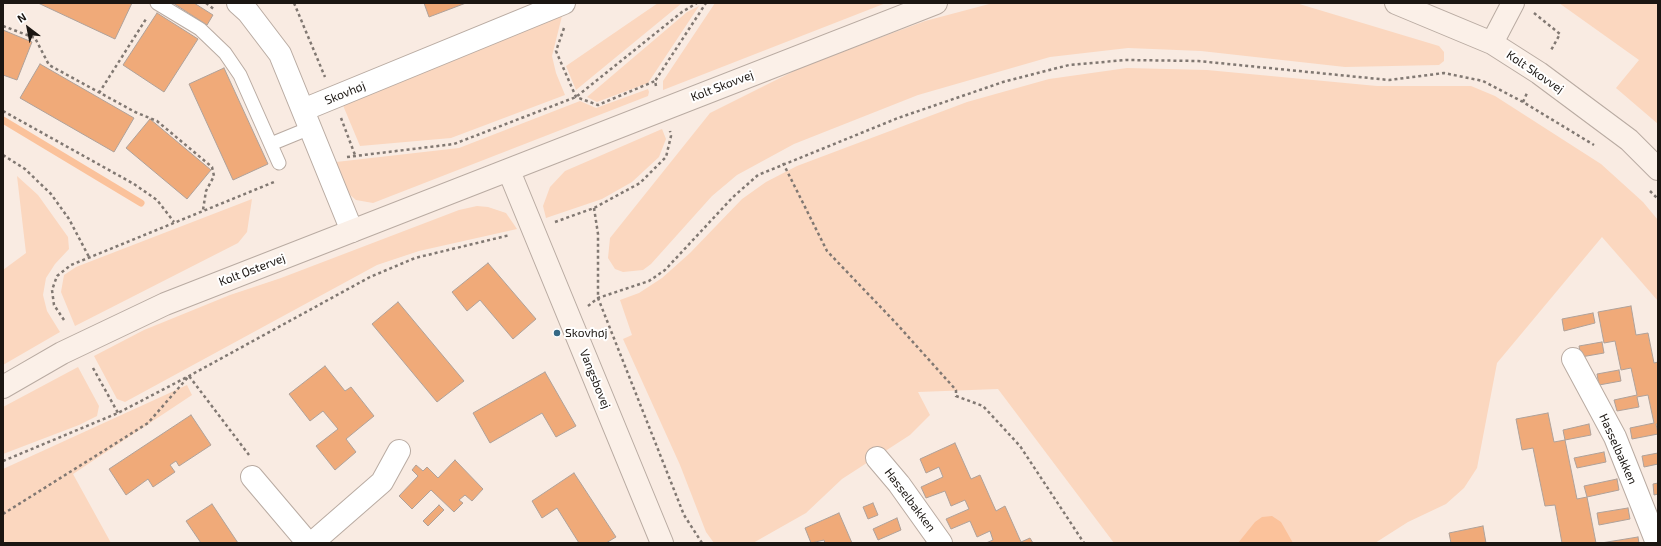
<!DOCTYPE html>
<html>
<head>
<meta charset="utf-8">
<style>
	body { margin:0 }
	#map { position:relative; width:1661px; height:546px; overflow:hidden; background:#f9ebe2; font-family:"Exo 2",sans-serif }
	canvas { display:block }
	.frame { position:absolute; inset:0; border:4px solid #1b1612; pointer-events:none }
	.north { position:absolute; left:8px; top:8px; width:40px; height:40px; -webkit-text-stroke:3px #fff; paint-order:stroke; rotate:328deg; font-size:11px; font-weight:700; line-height:16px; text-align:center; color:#1b1612 }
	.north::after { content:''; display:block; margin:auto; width:14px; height:18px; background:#1b1612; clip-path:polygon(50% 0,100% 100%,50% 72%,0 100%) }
</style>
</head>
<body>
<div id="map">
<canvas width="1661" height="546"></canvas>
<div class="frame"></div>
<div class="north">N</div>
</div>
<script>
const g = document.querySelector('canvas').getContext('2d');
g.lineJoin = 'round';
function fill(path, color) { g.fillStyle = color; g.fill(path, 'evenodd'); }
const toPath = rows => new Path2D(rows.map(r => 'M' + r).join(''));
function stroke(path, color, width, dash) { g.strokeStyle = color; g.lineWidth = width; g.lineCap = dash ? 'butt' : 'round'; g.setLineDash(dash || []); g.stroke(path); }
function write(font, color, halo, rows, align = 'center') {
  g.font = font + ' "Exo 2",sans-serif'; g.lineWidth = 4; g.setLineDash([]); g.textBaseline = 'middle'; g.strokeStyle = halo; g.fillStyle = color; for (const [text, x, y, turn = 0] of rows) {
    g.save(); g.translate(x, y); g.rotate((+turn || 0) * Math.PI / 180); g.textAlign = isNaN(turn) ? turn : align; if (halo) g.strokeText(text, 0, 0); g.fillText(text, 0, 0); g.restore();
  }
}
fill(toPath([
	[658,3,682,3,576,90,566,66],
	[715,3,886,3,663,90,663,81],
	[993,3,1296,3,1439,46,1444,52,1444,61,1439,65,1345,67,1201,51,1128,48,1050,57,918,95,794,144,737,175,712,196,651,264,643,270,623,272,615,269,608,258,610,238,710,113,806,65,925,21],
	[1559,3,1658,3,1658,124,1616,88,1639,60],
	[699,6,648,83,597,102,587,97,687,12],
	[562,16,552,56,556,73,565,95,451,138,360,146,342,103],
	[1127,68,1207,70,1377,86,1471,86,1495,96,1601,164,1643,202,1658,220,1658,301,1602,237,1497,363,1477,468,1464,488,1446,504,1408,522,1375,543,1114,543,998,389,918,392,930,415,910,435,842,479,806,513,753,543,714,543,706,532,680,465,623,339,632,335,620,300,639,293,662,278,690,253,742,199,766,182,797,166,967,102,1049,79],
	[648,89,649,92,648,96,373,203,356,200,349,194,336,162,459,148,580,101,596,108],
	[662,129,666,139,659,157,632,182,602,199,546,218,543,206,550,187,565,171],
	[17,176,38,195,68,237,69,249,55,264,46,278,43,295,47,311,60,332,3,365,3,270,26,253],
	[252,199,247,232,238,243,75,326,61,292,64,275,76,267],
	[477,206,488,207,506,213,517,229,419,251,377,265,125,402,117,399,94,356,144,330,230,295,281,278,459,210],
	[78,367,99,406,97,416,79,425,3,454,3,407],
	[187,385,192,395,73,474,111,543,3,543,3,469]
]), '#fbd7bf');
fill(toPath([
	[1272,516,1281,522,1293,543,1238,543,1255,522,1262,517]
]), '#fbc29b');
stroke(toPath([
	[3,120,141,203]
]), '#fbc29b', 7);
const building = toPath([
	[38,3,132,3,115,39,38,3],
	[173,3,194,3,213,15,207,25,173,3],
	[424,3,466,3,429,17,424,3],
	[157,13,198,39,164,92,123,65,157,13],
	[3,30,32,42,17,80,3,75,3,30],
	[40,64,134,118,114,152,20,98,40,64],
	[224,68,268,164,233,180,189,84,224,68],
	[150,119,211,170,187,199,126,148,150,119],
	[488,263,536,319,513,339,480,300,467,311,452,292,488,263],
	[398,302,464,381,437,402,372,324,398,302],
	[1631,306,1636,335,1648,333,1654,363,1658,362,1658,424,1656,424,1658,434,1632,439,1630,428,1654,423,1648,395,1637,397,1639,407,1617,411,1614,400,1637,395,1631,368,1621,370,1615,341,1604,343,1598,312,1631,306],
	[1593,313,1595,323,1564,331,1562,319,1593,313],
	[1602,342,1604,353,1581,357,1579,346,1602,342],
	[325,366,345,391,351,387,374,416,346,439,356,452,335,470,316,446,338,429,323,411,310,421,289,394,325,366],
	[1619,370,1621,381,1599,385,1597,374,1619,370],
	[545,372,576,426,556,437,542,413,490,443,473,413,545,372],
	[1548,413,1554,442,1565,440,1577,499,1587,497,1596,543,1562,543,1555,505,1545,506,1533,448,1522,450,1516,419,1548,413],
	[191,415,211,445,179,466,176,461,170,465,175,472,153,487,148,479,126,495,109,469,191,415],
	[1589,424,1591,435,1565,440,1563,430,1589,424],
	[955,443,971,479,980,475,996,511,1005,506,1021,542,1030,538,1033,543,986,543,993,540,990,531,977,537,970,521,951,529,946,519,969,509,965,500,951,506,945,491,926,498,921,487,943,477,939,467,926,473,920,459,955,443],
	[1604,452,1606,462,1577,468,1574,458,1604,452],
	[1658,453,1658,464,1644,467,1642,456,1658,453],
	[455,460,483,489,472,501,465,495,459,500,463,503,454,512,431,490,412,509,399,496,418,476,412,470,416,465,423,471,427,467,438,478,455,460],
	[574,473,616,537,606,543,579,543,557,508,542,518,532,501,574,473],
	[1617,479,1619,490,1587,497,1584,486,1617,479],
	[1658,483,1658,494,1654,495,1653,484,1658,483],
	[873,503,878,515,868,519,863,507,873,503],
	[212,504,238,543,201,543,186,521,212,504],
	[439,505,444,510,428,526,423,521,439,505],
	[1628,508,1630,519,1599,525,1597,513,1628,508],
	[839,513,852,543,825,543,824,540,811,543,805,528,839,513],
	[897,518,901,530,878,540,873,529,897,518],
	[1483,526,1486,543,1451,543,1449,533,1483,526],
	[1638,537,1639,543,1601,543,1638,537]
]);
fill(building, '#f0aa79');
stroke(building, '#afa199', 1);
const lane = toPath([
	[157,3,200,29,225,53,240,75,279,163],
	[271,144,310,128]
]);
const street = toPath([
	[238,3,248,12,280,54,352,231],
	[303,110,564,3],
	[1573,359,1615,437,1657,543],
	[877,458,899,484,941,543],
	[252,477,308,543],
	[312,543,382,482,399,451]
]);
const secondary = toPath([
	[1396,3,1492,43,1539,73,1629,140,1658,169],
	[1492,43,1513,3],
	[509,171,662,543],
	[3,387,62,353,165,304,936,3]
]);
stroke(lane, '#b9aba2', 15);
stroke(street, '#b9aba2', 24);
stroke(secondary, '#b9aba2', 24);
stroke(toPath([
	[206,3,215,10],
	[294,3,325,77],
	[1534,13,1560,34,1550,52],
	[3,26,35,38,49,65,135,112,157,121,212,167,214,176,206,191,203,210],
	[564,28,556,51,576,97,598,105,655,81],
	[656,86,655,81,706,3],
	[99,93,146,19],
	[1523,102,1527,93],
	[3,111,134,184,157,200,174,222],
	[341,118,355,155],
	[3,155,25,169,51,194,69,219,89,257],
	[347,157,454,144,576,97,682,12,697,3],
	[783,163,827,251,895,322,956,390,956,396,983,406,1020,446,1084,543],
	[1650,191,1658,199],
	[594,208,598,234,598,298,684,515,702,543],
	[555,222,594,208,640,183,666,157,671,136,670,131],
	[588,306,598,298,649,281,665,270,733,197,758,175,898,118,1003,82,1069,65,1126,60,1198,61,1389,80,1444,73,1483,81,1523,102,1594,145],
	[64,320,54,305,52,290,57,276,71,265,274,182],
	[93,368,118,413],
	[3,461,118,413,189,376,370,277,415,258,510,235],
	[3,514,148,423,189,376,249,455]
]), '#817872', 2.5, [3, 3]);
stroke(lane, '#fff', 13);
stroke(street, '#fff', 22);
stroke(secondary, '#fbf0e8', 22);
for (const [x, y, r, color] of [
	[557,333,4,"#356885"]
]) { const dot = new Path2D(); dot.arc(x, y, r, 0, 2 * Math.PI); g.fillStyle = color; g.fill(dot); stroke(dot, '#fff', 1.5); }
write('12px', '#1b1612', '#fff', [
	["Kolt Skovvej",1535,72,34],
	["Kolt Skovvej",722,86,-21],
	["Skovhøj",345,93,-22],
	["Kolt Østervej",252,270,-21],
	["Vangsbovej",595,379,68],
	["Hasselbakken",1618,449,66],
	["Hasselbakken",910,500,53]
]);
write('12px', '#1b1612', '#fff', [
	["Skovhøj",565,333]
], 'left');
</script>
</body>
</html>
